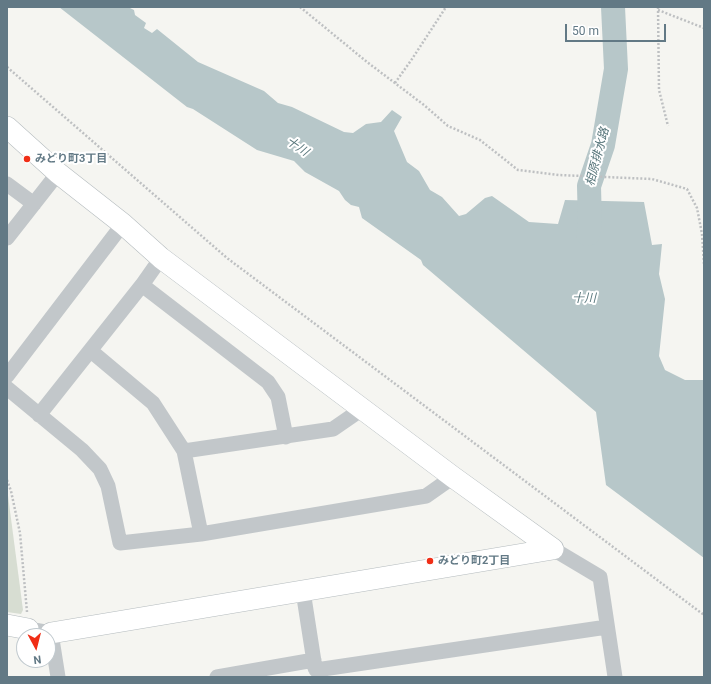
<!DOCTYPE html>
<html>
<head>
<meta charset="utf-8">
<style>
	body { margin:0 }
	#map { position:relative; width:711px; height:684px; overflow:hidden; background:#f5f5f1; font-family:Roboto,sans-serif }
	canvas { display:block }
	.frame { position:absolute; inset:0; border:8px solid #627985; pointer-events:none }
	.north { position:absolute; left:16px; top:628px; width:40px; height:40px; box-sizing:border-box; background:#fff; border:1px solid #c0c9ce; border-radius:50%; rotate:173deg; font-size:11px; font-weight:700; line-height:16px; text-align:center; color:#627985 }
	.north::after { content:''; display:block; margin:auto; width:14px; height:18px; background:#f02e16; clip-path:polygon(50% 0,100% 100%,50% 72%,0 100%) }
	.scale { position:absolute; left:565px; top:24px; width:101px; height:18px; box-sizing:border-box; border:2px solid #627985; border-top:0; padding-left:5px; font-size:12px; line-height:14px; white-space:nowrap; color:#627985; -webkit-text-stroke:3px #fff; paint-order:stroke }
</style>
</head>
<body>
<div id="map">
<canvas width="711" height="684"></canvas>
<div class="frame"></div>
<div class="north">N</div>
<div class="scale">50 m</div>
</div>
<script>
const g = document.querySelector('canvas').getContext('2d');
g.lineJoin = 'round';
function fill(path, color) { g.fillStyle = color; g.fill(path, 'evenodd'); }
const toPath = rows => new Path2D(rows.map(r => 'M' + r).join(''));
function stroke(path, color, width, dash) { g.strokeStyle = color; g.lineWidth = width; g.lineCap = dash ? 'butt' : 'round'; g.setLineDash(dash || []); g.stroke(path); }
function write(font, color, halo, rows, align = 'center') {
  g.font = font + ' Roboto,"Noto Sans JP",sans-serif'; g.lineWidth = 4; g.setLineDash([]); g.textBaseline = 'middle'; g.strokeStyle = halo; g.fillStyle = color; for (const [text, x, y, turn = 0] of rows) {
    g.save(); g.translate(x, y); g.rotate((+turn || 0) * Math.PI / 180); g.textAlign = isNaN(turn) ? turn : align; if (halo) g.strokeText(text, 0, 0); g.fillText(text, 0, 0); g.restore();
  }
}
fill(toPath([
	[7,488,23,610,21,614,7,612]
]), '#d7ddd2');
fill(toPath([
	[59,7,128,7,134,10,135,15,146,23,144,28,152,33,157,29,198,62,264,91,278,103,292,107,344,132,353,133,366,124,381,122,392,110,402,117,394,131,407,162,419,171,430,190,442,197,459,216,466,214,485,198,492,196,529,222,558,224,565,200,644,202,652,245,662,244,659,274,665,299,659,356,665,370,685,380,704,380,704,558,606,485,596,412,423,265,421,260,362,218,359,207,351,205,345,200,339,191,305,172,294,161,257,150,193,109,187,107]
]), '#b7c7c9');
stroke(toPath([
	[588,234,590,226,589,186,603,145,616,69,613,7]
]), '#b7c7c9', 24);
const secondary = toPath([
	[7,127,58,173,123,224,161,258,453,477,553,549],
	[7,625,28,629],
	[51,633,553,549]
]);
stroke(secondary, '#b4bbbe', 22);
stroke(toPath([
	[300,7,367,62,424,105,448,126,480,140,518,170,559,175,652,179,687,189,697,208,702,234,704,264],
	[658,7,659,90,668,126],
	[658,10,704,28],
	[7,67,227,258,704,615],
	[395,83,412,59,446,7],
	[7,480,11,491,20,533,27,612]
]), '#bec0c2', 2.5, [2, 2]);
stroke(toPath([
	[7,184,34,204],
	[7,238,58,173],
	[142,285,268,382,278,397,286,437],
	[91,351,153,403,184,451,201,534],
	[7,376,123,224],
	[7,388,82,450,100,469,108,486,120,543,201,534,426,496,453,477],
	[39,415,142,285,161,258],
	[184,451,333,429,362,409],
	[553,549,600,577,615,677],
	[303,591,315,668],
	[28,629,51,633,58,677],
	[316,670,607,627],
	[217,677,314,660]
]), '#c2c7ca', 15);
stroke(secondary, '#fff', 21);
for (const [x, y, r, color] of [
	[27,159,4,"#f02e16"],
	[430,561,4,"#f02e16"]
]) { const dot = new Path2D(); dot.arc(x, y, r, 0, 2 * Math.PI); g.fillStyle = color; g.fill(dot); stroke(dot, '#fff', 1.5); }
write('bold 11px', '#627985', '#fff', [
	["みどり町3丁目",35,159],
	["みどり町2丁目",438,561]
], 'left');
write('italic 12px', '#58767b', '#fff', [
	["十川",297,147,34],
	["相原排水路",598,157,-75],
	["十川",584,299]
]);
</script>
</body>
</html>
